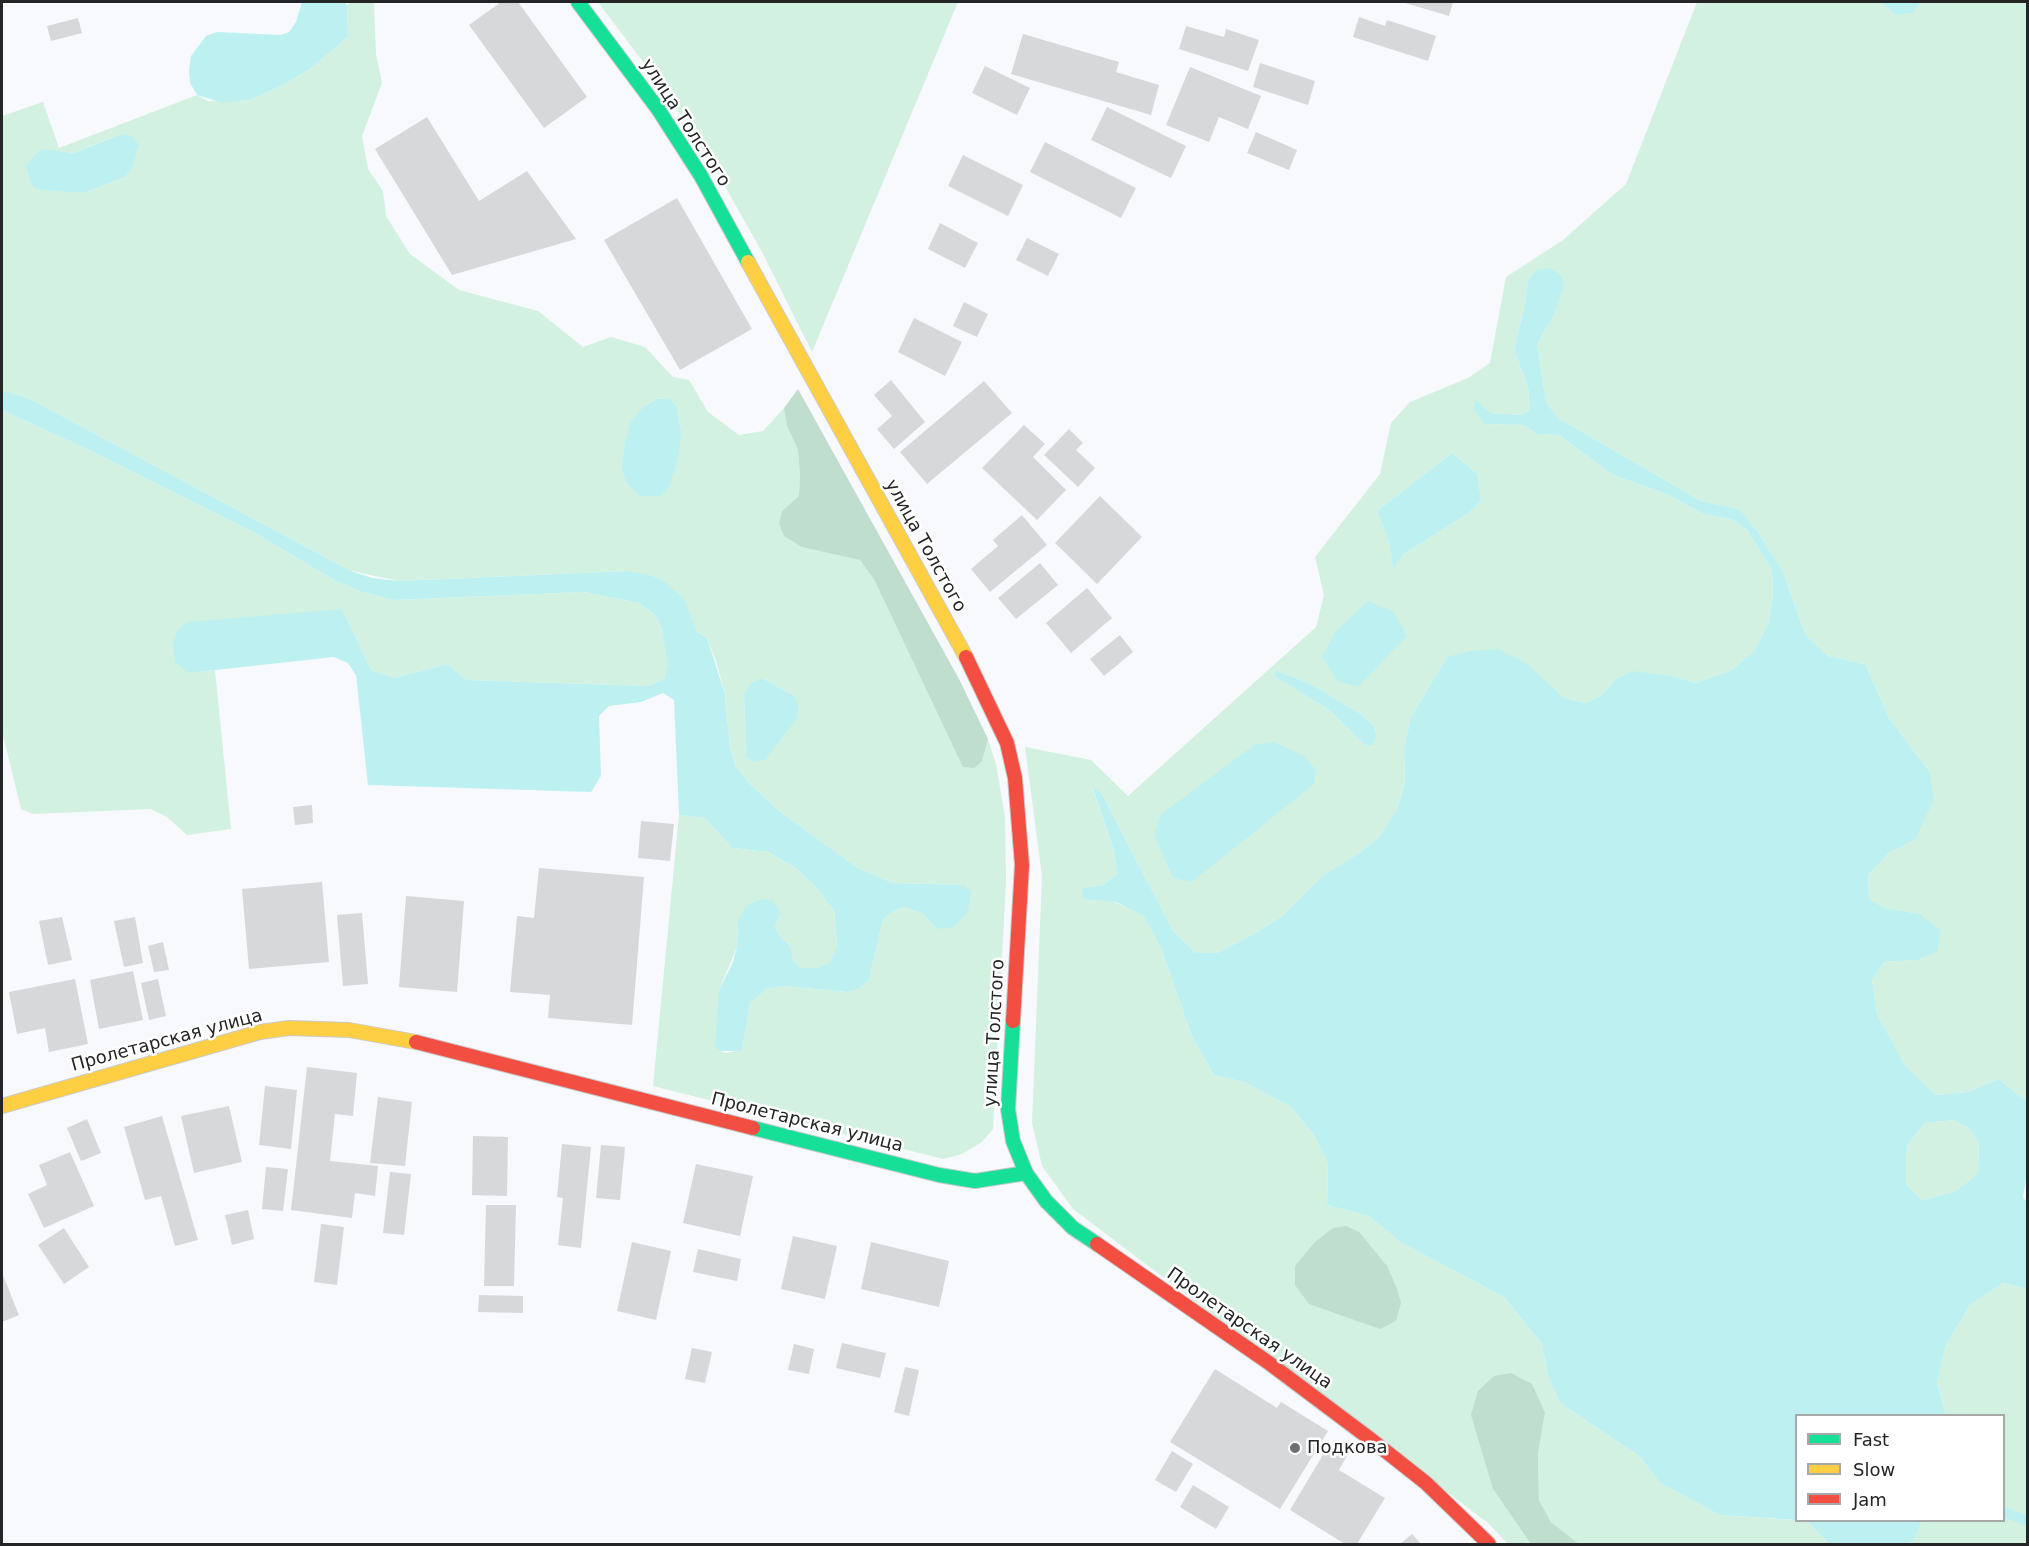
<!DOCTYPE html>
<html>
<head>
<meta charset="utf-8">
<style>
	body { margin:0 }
	#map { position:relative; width:2029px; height:1546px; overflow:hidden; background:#f7f9fc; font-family:"DejaVu Sans",sans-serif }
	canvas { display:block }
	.frame { position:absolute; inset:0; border:3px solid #242526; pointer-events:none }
	.legend { position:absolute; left:1795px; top:1414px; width:210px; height:108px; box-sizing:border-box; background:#fff; border:2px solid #a7a8a8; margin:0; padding:8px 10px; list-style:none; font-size:18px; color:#242526 }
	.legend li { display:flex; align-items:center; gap:12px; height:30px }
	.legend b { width:30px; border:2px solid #a7a8a8 }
</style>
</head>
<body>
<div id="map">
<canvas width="2029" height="1546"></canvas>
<div class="frame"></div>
<ul class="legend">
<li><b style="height:8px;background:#16e098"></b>Fast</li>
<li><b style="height:8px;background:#ffcf43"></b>Slow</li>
<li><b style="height:8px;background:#f24e42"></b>Jam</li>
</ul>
</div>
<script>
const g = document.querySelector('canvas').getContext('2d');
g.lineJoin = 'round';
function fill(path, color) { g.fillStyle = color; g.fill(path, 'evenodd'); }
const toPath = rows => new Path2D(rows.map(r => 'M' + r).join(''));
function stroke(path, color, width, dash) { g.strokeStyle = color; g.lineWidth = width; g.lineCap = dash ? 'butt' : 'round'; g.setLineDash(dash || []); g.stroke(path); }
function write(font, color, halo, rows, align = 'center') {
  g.font = font + ' "DejaVu Sans",sans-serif'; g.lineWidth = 5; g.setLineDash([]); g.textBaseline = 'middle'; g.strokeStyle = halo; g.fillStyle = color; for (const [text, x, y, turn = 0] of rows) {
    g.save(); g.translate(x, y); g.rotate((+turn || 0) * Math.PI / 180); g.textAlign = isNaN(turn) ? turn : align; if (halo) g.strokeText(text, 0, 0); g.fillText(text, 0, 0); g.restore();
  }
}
fill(toPath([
	[351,2,374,2,376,54,382,83,362,136,368,169,383,191,386,216,410,254,459,290,538,311,583,347,611,337,645,347,673,377,689,380,708,412,739,435,763,431,784,408,787,426,798,450,800,475,799,496,782,511,836,554,860,560,988,739,996,764,1005,817,1006,881,993,1129,982,1142,962,1154,943,1159,653,1086,679,815,705,818,732,848,768,852,796,868,817,888,834,911,837,945,830,964,817,968,802,968,793,961,791,947,779,935,775,926,738,921,737,947,719,990,720,1051,726,1053,742,1050,750,1003,757,994,766,989,781,986,848,992,859,989,869,980,883,920,893,911,905,907,923,914,938,928,964,885,893,883,858,868,779,811,750,784,736,767,730,748,725,694,716,661,707,638,697,632,691,619,626,571,399,581,351,571,32,400,2,390,2,116,43,102,59,148,197,95,208,101,252,99,281,86,310,69,348,37,347,5],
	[111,138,124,177,84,193,77,192,45,149,73,153],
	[669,398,677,407,681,430,644,406,657,399],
	[762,678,795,696,753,762,746,756,744,695],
	[598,2,958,2,812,352,762,252,713,165,667,94],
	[1697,2,1880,2,1896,15,1913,13,1921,2,2027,2,2027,1102,1999,1079,1968,1092,1936,1095,1905,1067,1877,1014,1872,980,1884,962,1916,960,1920,914,1885,908,1869,899,1868,875,1889,853,1915,840,1929,771,1889,718,1865,664,1828,656,1805,634,1783,572,1758,532,1740,511,1701,501,1558,418,1546,402,1537,344,1553,317,1528,280,1525,304,1514,350,1528,387,1530,409,1522,415,1490,413,1484,424,1524,425,1537,434,1559,435,1613,475,1669,495,1703,514,1733,520,1748,531,1772,571,1773,595,1768,624,1755,650,1732,670,1696,683,1672,676,1615,680,1602,695,1586,703,1564,698,1548,686,1447,657,1411,717,1404,749,1405,783,1397,809,1379,837,1358,854,1323,875,1283,915,1256,933,1217,953,1196,953,1173,931,1102,794,1092,787,1114,851,1117,874,1103,885,1082,888,1144,915,1161,948,1192,1037,1214,1075,1244,1082,1290,1106,1314,1135,1328,1162,1327,1205,1369,1216,1400,1242,1504,1297,1542,1344,1548,1376,1560,1403,1639,1456,1660,1483,1720,1515,1807,1521,1829,1544,1579,1544,1551,1522,1539,1500,1538,1452,1545,1413,1493,1489,1531,1544,1508,1544,1488,1523,1073,1209,1042,1166,1032,1123,1042,876,1025,747,1091,760,1128,796,1316,627,1324,595,1315,557,1380,474,1391,423,1410,402,1468,378,1490,363,1506,277,1563,240,1626,184],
	[1452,453,1478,474,1481,501,1469,513,1405,553,1393,568,1389,542,1377,511],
	[1275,670,1311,684,1362,715,1373,725,1377,734,1373,745,1365,745,1328,709,1275,677],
	[1254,745,1173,878,1232,763],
	[1374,1250,1388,1267,1396,1286,1380,1329,1345,1315],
	[2,410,91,451,253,532,336,581,362,592,394,600,584,592,639,603,655,615,662,629,669,665,664,679,648,686,467,680,447,664,394,678,371,670,342,609,188,673,215,670,231,829,187,835,167,817,151,809,33,814,21,809,2,731],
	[1954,1120,1970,1129,1979,1144,1978,1173,1954,1192,1922,1200,1906,1184,1906,1147,1925,1123],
	[2003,1283,2027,1289,2027,1544,1903,1544,1913,1542,1922,1521,2004,1520,2004,1416,1946,1415,1937,1383,1946,1345,1970,1305]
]), '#d3f1e0');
fill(toPath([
	[798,389,959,679,988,739,982,761,974,768,963,767,875,581,860,560,802,547,784,536,779,523,782,511,799,496,800,475,798,450,787,426,784,408],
	[1346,1226,1359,1232,1388,1267,1396,1286,1401,1303,1396,1321,1380,1329,1309,1304,1295,1285,1295,1266,1315,1242,1333,1228],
	[1511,1373,1532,1384,1545,1413,1538,1453,1539,1500,1551,1522,1579,1544,1531,1544,1493,1489,1471,1415,1478,1391,1494,1376]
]), '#bfdecd');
fill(toPath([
	[302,2,344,2,347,5,348,37,310,69,281,86,252,99,223,103,197,95,190,83,189,70,191,56,206,36,217,32,281,35,289,32,296,22],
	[1880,2,1921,2,1913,13,1896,15],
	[122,134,133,137,139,145,132,168,124,177,84,193,45,190,35,188,31,183,26,165,39,151,45,149,73,153],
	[1549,268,1561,275,1564,287,1553,317,1537,344,1546,402,1558,418,1701,501,1740,510,1758,532,1783,572,1805,634,1828,656,1865,664,1889,718,1929,771,1934,799,1915,840,1889,853,1868,875,1869,899,1885,908,1920,914,1941,931,1937,952,1916,960,1884,962,1872,980,1877,1014,1905,1066,1936,1095,1968,1092,1999,1079,2027,1102,2028,1168,2023,1197,2028,1204,2027,1289,2003,1283,1970,1305,1946,1345,1937,1383,1946,1415,1796,1416,1796,1520,1720,1515,1660,1483,1639,1456,1560,1403,1548,1376,1542,1344,1504,1297,1400,1242,1369,1216,1327,1205,1328,1163,1314,1135,1290,1106,1244,1082,1214,1075,1192,1037,1161,948,1144,916,1116,902,1083,899,1082,888,1103,885,1117,874,1114,851,1092,786,1102,794,1173,931,1196,953,1217,953,1256,933,1283,915,1323,875,1358,854,1379,837,1397,809,1405,783,1404,749,1411,717,1447,657,1469,651,1498,649,1525,662,1564,698,1586,703,1602,695,1615,680,1632,671,1672,676,1696,683,1732,670,1755,650,1768,624,1773,595,1772,571,1748,531,1733,520,1703,514,1669,495,1613,475,1559,435,1537,434,1524,425,1484,424,1474,410,1475,399,1490,413,1522,415,1530,409,1528,387,1514,350,1525,304,1528,280,1537,270],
	[1954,1120,1970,1129,1979,1144,1978,1173,1954,1192,1922,1200,1906,1184,1906,1147,1925,1123],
	[2,390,32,400,351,571,372,578,399,581,626,571,646,574,664,581,684,599,697,632,707,638,725,694,730,748,736,767,750,784,779,811,858,868,893,883,964,885,971,891,968,912,954,927,938,929,923,914,905,907,893,911,883,920,869,980,859,989,848,992,782,986,766,989,750,1003,742,1051,720,1051,715,1047,719,990,733,962,737,947,738,921,746,906,761,899,772,900,781,912,775,926,779,935,791,947,793,961,802,968,817,968,830,963,837,945,834,911,817,888,796,868,768,852,732,848,705,818,679,815,674,700,663,693,641,702,609,706,599,716,601,776,591,792,368,785,356,675,348,663,334,657,188,673,175,662,173,642,178,630,187,622,342,609,371,670,394,678,447,664,467,680,648,686,664,679,668,665,662,629,655,615,639,603,584,592,394,600,362,592,336,581,253,532,91,451,2,410],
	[669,398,677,407,681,430,679,454,670,486,660,496,640,496,626,482,622,468,625,442,631,421,644,406,657,399],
	[1452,453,1478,474,1481,501,1469,513,1405,553,1393,569,1389,542,1377,511],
	[1368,601,1393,611,1407,636,1358,687,1337,681,1322,657,1335,632],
	[1275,670,1311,684,1362,715,1373,725,1377,735,1373,745,1365,745,1328,709,1275,677],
	[762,678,795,696,799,708,796,720,765,760,753,762,746,757,744,695,751,683],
	[1274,742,1304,756,1315,769,1314,784,1192,882,1173,878,1154,835,1161,814,1254,745],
	[1807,1521,1922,1521,1913,1542,1903,1544,1829,1544]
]), '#bdf1f1');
stroke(toPath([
	[2004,1512,2028,1521]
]), '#bdf1f1', 10);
fill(toPath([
	[501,2,518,2,587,97,544,128,469,25],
	[1402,2,1453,2,1449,16],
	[1359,17,1385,26,1387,20,1436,36,1428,61,1353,37],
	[78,18,82,33,51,41,47,26],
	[1186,26,1224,37,1226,29,1259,40,1248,71,1179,49],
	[1023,34,1119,62,1116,72,1159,85,1151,115,1011,74],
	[1260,63,1315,81,1308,105,1253,87],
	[985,66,1030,88,1017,115,972,93],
	[1190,67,1261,96,1248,129,1219,117,1209,142,1166,125],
	[1107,107,1186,146,1171,178,1091,140],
	[427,117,479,201,527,171,576,239,452,275,375,149],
	[1256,132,1297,150,1289,170,1247,153],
	[1045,142,1136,188,1121,218,1030,172],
	[963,155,1023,185,1008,216,948,186],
	[677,198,752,329,680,370,604,240],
	[940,223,978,243,965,268,928,249],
	[1027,238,1059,254,1048,276,1016,260],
	[964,302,988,314,977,337,953,326],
	[914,318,962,342,945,376,898,352],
	[891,380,925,422,894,449,877,429,892,416,874,395],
	[984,381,1012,413,927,484,900,452],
	[1024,425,1045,444,1033,457,1066,490,1037,520,982,468],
	[1069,429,1083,443,1076,450,1095,468,1078,487,1044,455],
	[1100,496,1142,537,1097,584,1055,543],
	[1022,515,1047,545,990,592,971,569,998,546,993,540],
	[1040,563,1058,585,1016,619,998,598],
	[1087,588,1112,618,1071,653,1046,623],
	[1120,635,1133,652,1104,676,1090,659],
	[312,805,313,823,295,825,293,807],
	[641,821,674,824,670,861,638,858],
	[539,868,644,877,632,1025,548,1018,550,995,510,992,517,916,534,918],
	[322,882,329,962,249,969,242,889],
	[406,896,464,901,457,992,399,987],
	[362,913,368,984,343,986,337,915],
	[62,917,72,960,48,965,39,921],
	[135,917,143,963,124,967,114,921],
	[163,942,169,970,154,972,148,946],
	[133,971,143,1020,99,1029,90,980],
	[75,979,88,1044,49,1052,45,1028,17,1034,9,992],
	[158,979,166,1016,149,1020,141,983],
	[307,1067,357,1073,353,1116,335,1114,330,1161,378,1166,375,1196,355,1193,352,1218,291,1210],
	[265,1086,297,1090,291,1149,259,1145],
	[378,1097,412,1102,405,1166,370,1163],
	[229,1106,242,1162,194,1173,181,1116],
	[162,1116,198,1240,175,1246,161,1196,145,1200,124,1127],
	[87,1119,101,1153,81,1161,67,1128],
	[473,1136,508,1137,507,1196,472,1195],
	[562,1144,591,1147,581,1248,558,1245,563,1198,557,1197],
	[601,1145,625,1147,620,1200,596,1198],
	[70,1152,94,1206,44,1228,28,1194,47,1185,39,1165],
	[696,1164,753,1176,740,1236,683,1223],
	[266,1167,288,1169,283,1211,262,1209],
	[390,1172,411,1174,404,1235,383,1233],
	[486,1205,516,1205,514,1286,484,1286],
	[248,1210,254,1239,232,1245,225,1215],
	[321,1224,344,1227,337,1285,314,1282],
	[64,1228,89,1267,64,1284,38,1245],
	[793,1236,837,1246,825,1299,781,1289],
	[632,1242,671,1251,656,1320,617,1311],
	[871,1242,949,1261,939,1307,861,1289],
	[698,1249,741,1259,737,1281,693,1272],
	[2,1273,19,1315,2,1322],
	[479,1295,523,1296,523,1313,478,1312],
	[842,1343,886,1353,880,1378,836,1368],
	[794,1344,814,1349,809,1374,788,1370],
	[692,1348,712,1352,705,1383,685,1379],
	[905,1367,919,1370,909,1416,894,1412],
	[1215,1369,1277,1408,1281,1402,1328,1431,1280,1509,1170,1442],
	[1330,1443,1348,1454,1339,1470,1385,1498,1357,1544,1345,1544,1290,1510],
	[1172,1451,1193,1464,1176,1492,1155,1480],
	[1193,1485,1229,1507,1216,1529,1180,1507],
	[1412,1534,1421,1544,1400,1544]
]), '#d7d8da');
const fast = toPath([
	[578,2,658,109,701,176,748,262],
	[1013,1021,1008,1109,1013,1141,1026,1173,1046,1201,1073,1228,1097,1244],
	[753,1128,939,1175,975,1181,1026,1173]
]);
const slow = toPath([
	[748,262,966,657],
	[2,1106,260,1032,289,1028,349,1030,416,1042]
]);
const jam = toPath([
	[966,657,1007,743,1015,778,1022,865,1013,1021],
	[416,1042,753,1128],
	[1097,1244,1269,1363,1369,1438,1426,1483,1489,1544]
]);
stroke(fast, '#c8c9cc', 16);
stroke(slow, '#c8c9cc', 16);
stroke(jam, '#c8c9cc', 16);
stroke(fast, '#16e098', 14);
stroke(slow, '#ffcf43', 14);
stroke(jam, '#f24e42', 14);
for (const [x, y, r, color] of [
	[1295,1448,6,"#6e6f71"]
]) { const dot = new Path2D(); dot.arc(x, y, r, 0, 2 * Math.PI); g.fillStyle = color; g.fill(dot); stroke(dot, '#fff', 2); }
write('18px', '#242526', '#fff', [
	["улица Толстого",685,123,57],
	["улица Толстого",925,546,61],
	["улица Толстого",995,1033,-87],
	["Пролетарская улица",167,1041,-15],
	["Пролетарская улица",807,1123,14],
	["Пролетарская улица",1249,1329,35]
]);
write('18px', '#242526', '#fff', [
	["Подкова",1307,1448]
], 'left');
</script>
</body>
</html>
